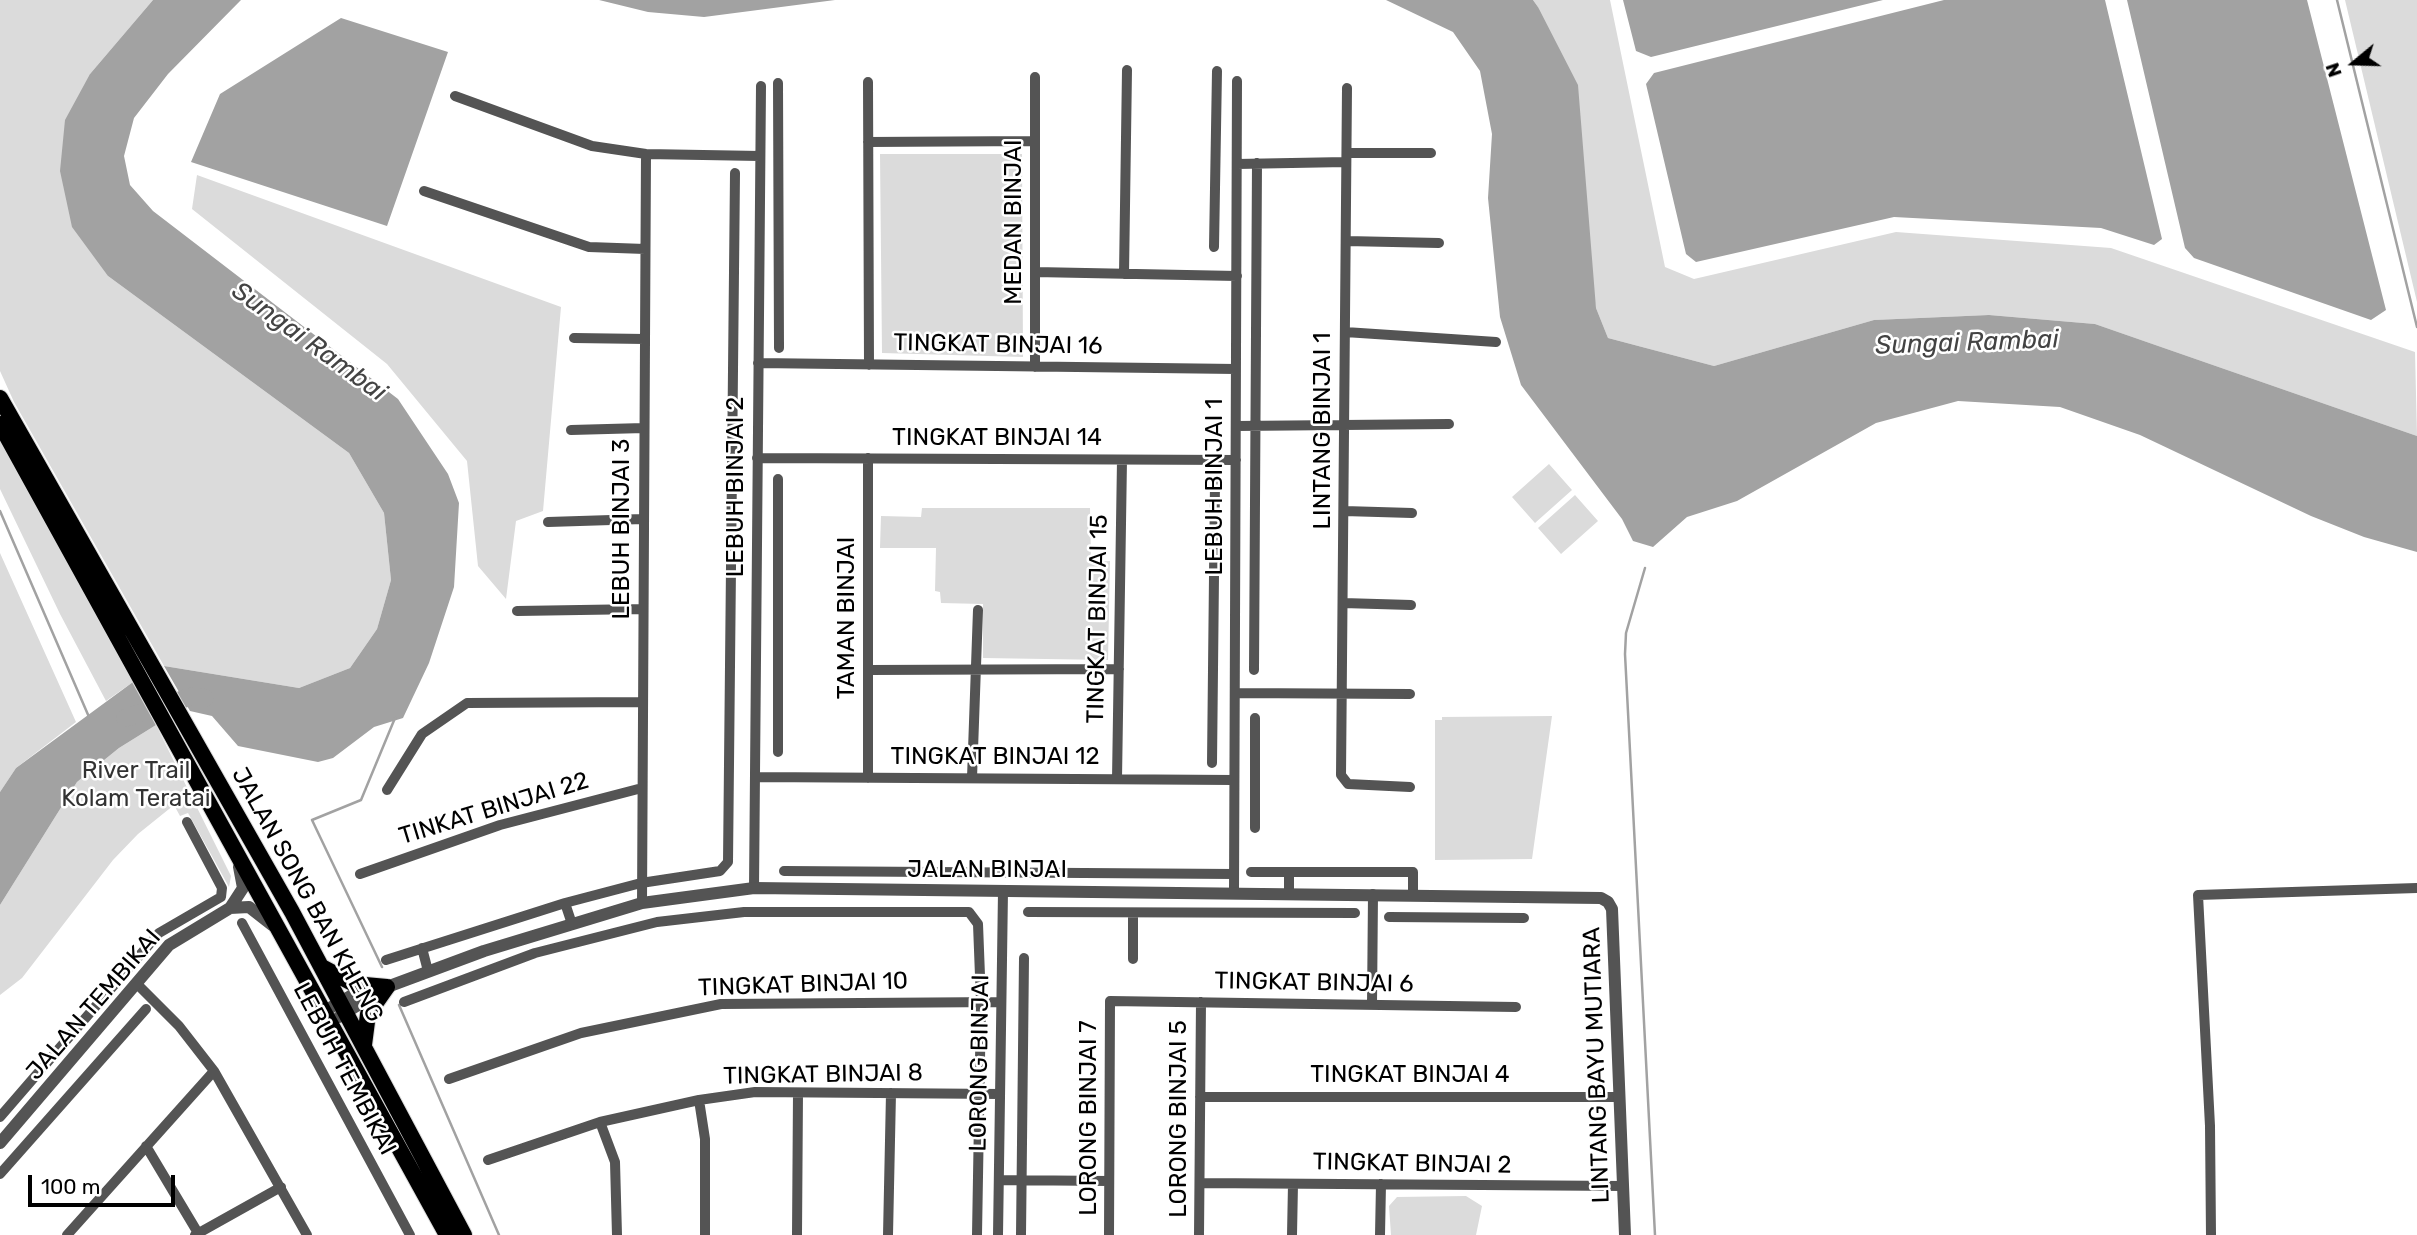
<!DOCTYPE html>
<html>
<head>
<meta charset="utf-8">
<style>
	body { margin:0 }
	#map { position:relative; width:2417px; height:1235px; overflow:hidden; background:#fff; font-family:Rubik,sans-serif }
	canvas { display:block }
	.north { position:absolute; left:2319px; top:28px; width:70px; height:70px; -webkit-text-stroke:5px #fff; paint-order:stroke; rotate:251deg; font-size:19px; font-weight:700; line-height:28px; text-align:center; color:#000 }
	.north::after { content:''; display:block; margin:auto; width:24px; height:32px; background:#000; clip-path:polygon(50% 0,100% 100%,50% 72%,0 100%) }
	.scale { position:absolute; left:28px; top:1175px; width:147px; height:32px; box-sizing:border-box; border:4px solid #000; border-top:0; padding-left:9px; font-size:21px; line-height:24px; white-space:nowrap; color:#000; -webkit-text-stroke:5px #fff; paint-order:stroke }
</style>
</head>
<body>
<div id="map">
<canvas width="2417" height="1235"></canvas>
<div class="north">N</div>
<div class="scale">100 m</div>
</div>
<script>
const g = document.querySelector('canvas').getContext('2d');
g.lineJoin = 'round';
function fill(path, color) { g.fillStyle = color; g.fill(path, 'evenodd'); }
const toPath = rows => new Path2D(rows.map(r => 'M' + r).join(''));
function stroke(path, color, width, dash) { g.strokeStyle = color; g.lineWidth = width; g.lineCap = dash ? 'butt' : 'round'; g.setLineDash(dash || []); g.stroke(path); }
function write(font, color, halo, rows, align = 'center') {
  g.font = font + ' Rubik,sans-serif'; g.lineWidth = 5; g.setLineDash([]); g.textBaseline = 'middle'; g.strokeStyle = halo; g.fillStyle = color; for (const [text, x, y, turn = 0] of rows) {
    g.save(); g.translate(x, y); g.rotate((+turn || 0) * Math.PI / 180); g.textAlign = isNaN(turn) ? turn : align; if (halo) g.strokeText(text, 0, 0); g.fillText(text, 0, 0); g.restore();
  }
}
fill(toPath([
	[0,0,153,0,90,74,108,276,349,453,384,513,391,580,377,629,350,668,299,688,164,666,14,402,0,371],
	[1533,0,1610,0,1665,267,1694,279,1896,232,2111,248,2415,352,2417,436,2095,324,1989,315,1874,320,1714,366,1608,338,1596,308,1538,7],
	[2345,0,2417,0,2417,302],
	[880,154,1022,154,1023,357,882,353],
	[197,175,561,307,543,511,516,521,506,599,478,566,467,461,387,364,192,209],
	[0,440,133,682,106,701,60,614,0,489],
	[1549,464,1572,490,1535,523,1512,497],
	[1575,495,1598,521,1561,554,1538,528],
	[922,508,1090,508,1091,562,1110,561,1108,660,983,658,983,604,941,603,940,592,935,591,936,548,880,548,881,516,921,517],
	[0,553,76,722,16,768,0,792],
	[1552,716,1532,859,1435,860,1435,720,1442,720,1442,717],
	[156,725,231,876,229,887,188,813,180,816,174,805,138,834,113,860,22,978,0,995,0,905,77,782,119,748],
	[1466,1196,1482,1206,1476,1235,1391,1235,1389,1206,1397,1197]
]), '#dbdbdb');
fill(toPath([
	[153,0,241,0,168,74,134,118,124,156,130,185,153,211,398,399,448,474,459,503,454,587,429,663,403,718,374,727,333,758,318,762,238,746,212,716,190,711,164,666,299,688,350,668,377,629,391,580,384,513,349,453,108,276,72,227,60,171,65,120,90,74],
	[599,0,835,0,704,17,648,12],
	[1386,0,1533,0,1538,7,1578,85,1596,308,1608,338,1714,366,1874,320,1989,315,2095,324,2417,436,2417,552,2364,537,2311,516,2140,435,2060,407,1958,401,1876,423,1737,501,1687,517,1653,547,1633,541,1622,519,1521,385,1500,317,1488,198,1492,134,1480,71,1453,32],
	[1623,0,1883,0,1651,57,1636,51],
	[1944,0,2105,0,2162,239,2154,245,2101,228,1894,217,1696,262,1686,254,1646,84,1654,73],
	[2127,0,2307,0,2386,310,2371,320,2194,258,2185,248],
	[341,18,448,52,387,226,191,162,220,94],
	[133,682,156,725,119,748,77,782,0,905,0,792,16,768]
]), '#a2a2a2');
stroke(toPath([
	[2337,0,2417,327],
	[0,511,89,717],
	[1645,568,1626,633,1625,654,1655,1235],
	[382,967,312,820,361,800,395,718],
	[399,1005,499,1235]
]), '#a2a2a2', 2.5);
stroke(toPath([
	[125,718,193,696,205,698]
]), '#a2a2a2', 18);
const primary = toPath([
	[0,398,292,912,464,1235],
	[0,424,447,1235],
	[322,967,354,984,387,987],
	[364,1045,368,1014,387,987]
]);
stroke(primary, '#dbdbdb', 18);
stroke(toPath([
	[1035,77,1035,367],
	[868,82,869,365],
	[778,83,779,348],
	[1347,88,1341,775,1348,784,1410,787],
	[455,96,592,146,646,154,760,156],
	[868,142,1035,141],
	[1347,153,1431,153],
	[1237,164,1346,162],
	[424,191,589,247,645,249],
	[1346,241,1439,243],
	[1214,247,1217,71],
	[1035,272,1237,276],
	[1124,274,1127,70],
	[1345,332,1496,342],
	[574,338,645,339],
	[758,363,1236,369],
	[1236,426,1449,424],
	[571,430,644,428],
	[757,458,1236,460],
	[868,458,868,778],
	[778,479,778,752],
	[1344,511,1412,513],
	[548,522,643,519],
	[1343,603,1411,605],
	[517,611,643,609],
	[869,670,1119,669],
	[1254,670,1257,163],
	[1235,693,1410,694],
	[1255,718,1255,828],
	[1212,763,1215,482],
	[755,777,1234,780],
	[972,778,978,610],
	[1117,779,1122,460],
	[387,790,422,734,467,703,642,702],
	[784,871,1234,874],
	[1251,872,1289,872,1289,893],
	[1289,872,1413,872,1413,894],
	[360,874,500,825,642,788],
	[754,888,761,86],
	[1234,893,1237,81],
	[565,903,572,924],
	[642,903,646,154],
	[1028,912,1355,913],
	[1133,913,1133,959],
	[1389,917,1524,918],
	[242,923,410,1235],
	[422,948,428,971],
	[386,960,565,903,641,883,720,871,728,862,735,173],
	[137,984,179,1026,214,1071,307,1235],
	[404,1002,535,953,657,922,744,912,969,912,978,924,981,1002,977,1235],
	[1372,1005,1373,894],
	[449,1079,581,1033,721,1004,1001,1002],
	[1200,1097,1620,1097],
	[699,1100,705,1139,705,1235],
	[0,1117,159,933,221,897,222,888,187,822],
	[600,1122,615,1162,617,1235],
	[146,1146,198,1233],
	[488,1160,600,1122,699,1100,755,1092,1000,1094],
	[0,1174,146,1009],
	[999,1180,1109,1181],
	[1200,1183,1623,1186],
	[67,1235,214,1071],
	[195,1235,281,1187],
	[797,1235,798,1093],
	[888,1235,891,1093],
	[998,1235,1003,891],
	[1021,1235,1024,958],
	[1109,1235,1110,1001,1516,1007],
	[1199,1235,1201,1002],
	[1292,1235,1293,1184],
	[1380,1235,1381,1184],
	[2211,1235,2210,1126,2198,895,2417,888]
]), '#545454', 10);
stroke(toPath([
	[230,908,249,907,272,925],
	[323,1012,361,990,372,989],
	[339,1017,387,987,484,951,642,903,754,888,1601,898,1608,902,1612,909,1625,1235],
	[0,1143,169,945,230,908,243,888,239,867]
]), '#545454', 12);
stroke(primary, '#000', 16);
write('24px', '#000', '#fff', [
	["MEDAN BINJAI",1014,222,-90],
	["TINGKAT BINJAI 16",998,345,1],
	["LINTANG BINJAI 1",1323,431,-90],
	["TINGKAT BINJAI 14",997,438],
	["LEBUH BINJAI 2",736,487,-90],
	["LEBUH BINJAI 1",1215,487,-90],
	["LEBUH BINJAI 3",622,529,-90],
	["TAMAN BINJAI",847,618,-90],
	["TINGKAT BINJAI 15",1098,619,-89],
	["TINGKAT BINJAI 12",995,757],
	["TINKAT BINJAI 22",494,809,-17],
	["JALAN BINJAI",987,870],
	["JALAN SONG BAN KHENG",307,895,61],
	["TINGKAT BINJAI 6",1314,983,1],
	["TINGKAT BINJAI 10",803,985,-2],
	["JALAN TEMBIKAI",94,1005,-49],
	["LORONG BINJAI",980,1063,-89],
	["LINTANG BAYU MUTIARA",1597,1065,-92],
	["LEBUH TEMBIKAI",344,1069,62],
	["TINGKAT BINJAI 8",823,1075,-1],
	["TINGKAT BINJAI 4",1410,1075],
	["LORONG BINJAI 7",1089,1118,-90],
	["LORONG BINJAI 5",1179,1119,-90],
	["TINGKAT BINJAI 2",1412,1164,1]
]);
write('24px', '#323232', '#fff', [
	["River Trail",136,771],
	["Kolam Teratai",136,799]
]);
write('italic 26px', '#434343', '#fff', [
	["Sungai Rambai",309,342,36],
	["Sungai Rambai",1967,343,-2]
]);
</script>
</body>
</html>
